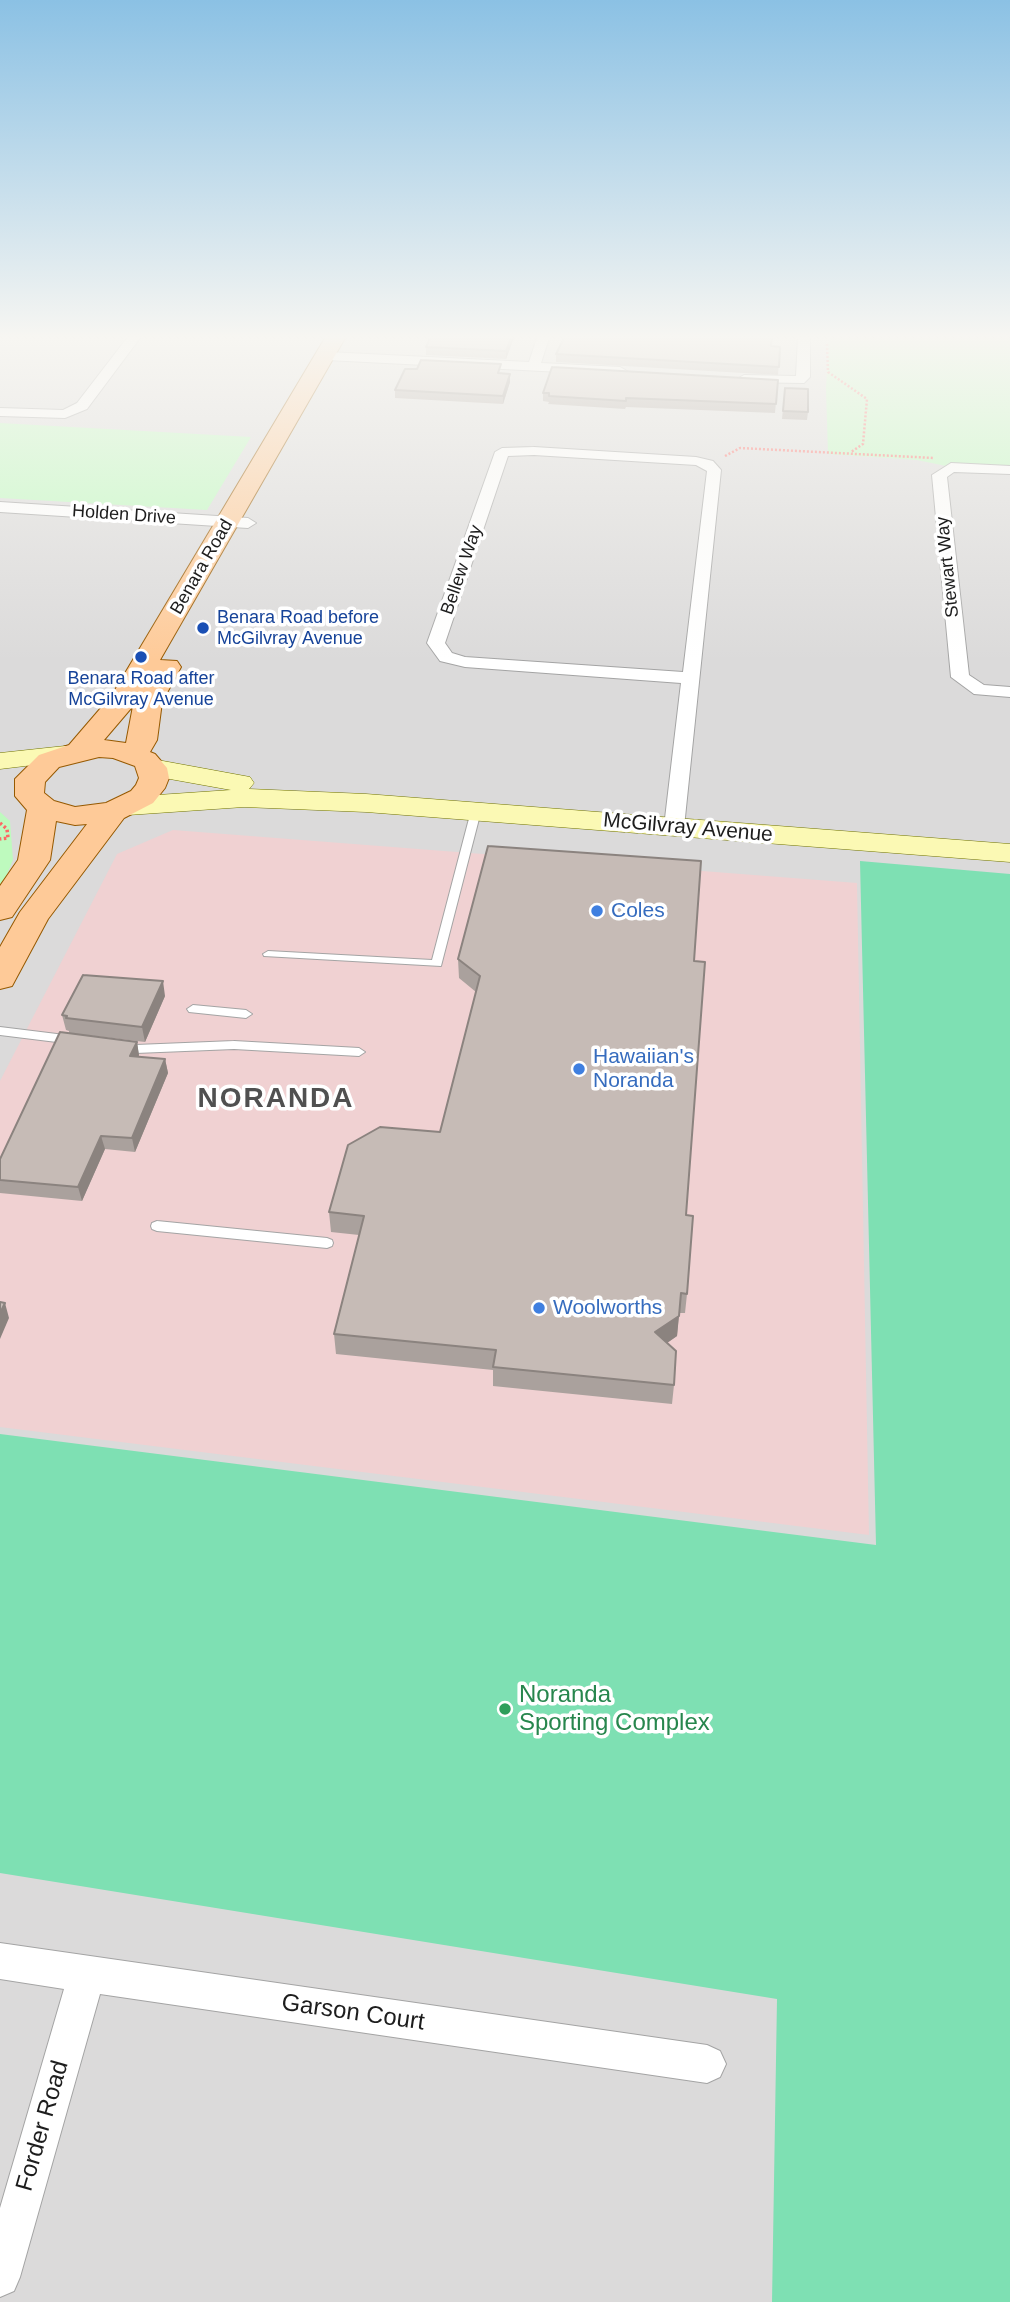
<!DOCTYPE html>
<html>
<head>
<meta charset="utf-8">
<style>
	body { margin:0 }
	canvas { display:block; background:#eeeae2 }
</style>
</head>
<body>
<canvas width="1010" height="2302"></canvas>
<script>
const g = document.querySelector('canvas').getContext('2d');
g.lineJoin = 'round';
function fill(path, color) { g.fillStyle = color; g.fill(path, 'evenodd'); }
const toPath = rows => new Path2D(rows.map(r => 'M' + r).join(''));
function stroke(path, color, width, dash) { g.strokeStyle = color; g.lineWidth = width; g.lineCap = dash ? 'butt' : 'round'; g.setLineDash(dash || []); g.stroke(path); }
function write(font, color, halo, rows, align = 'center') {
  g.font = font + ' Helvetica,sans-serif'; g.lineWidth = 7; g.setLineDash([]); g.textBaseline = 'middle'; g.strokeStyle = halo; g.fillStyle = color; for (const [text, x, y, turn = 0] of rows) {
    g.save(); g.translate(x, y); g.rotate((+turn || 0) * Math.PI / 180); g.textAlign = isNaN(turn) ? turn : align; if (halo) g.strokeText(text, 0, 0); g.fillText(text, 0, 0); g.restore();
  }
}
fill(toPath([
	[0,338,1010,338,1010,2302,0,2302]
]), '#dbdada');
fill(toPath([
	[173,830,857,883,869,1535,0,1427,0,1081,117,854]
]), '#f0d1d2');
fill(toPath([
	[829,338,1010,338,1010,470,951,467,917,460,828,454,826,388],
	[0,423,251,437,207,510,0,498],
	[0,812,10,821,13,860,0,891]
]), '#befabe');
fill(toPath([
	[860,861,1010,874,1010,2302,772,2302,777,1999,0,1873,0,1434,876,1545]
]), '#7ee0b3');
const lane = toPath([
	[476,808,481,811,441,966,264,956,263,954,268,951,432,960,471,811,476,808],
	[193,1005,246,1010,252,1014,246,1018,189,1012,187,1009,193,1005],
	[0,1027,73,1036,79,1040,73,1044,0,1035,0,1027],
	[234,1041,359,1048,365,1052,359,1056,234,1049,136,1053,118,1050,116,1047,122,1043,136,1045,234,1041],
	[157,1221,327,1238,332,1240,333,1243,332,1246,327,1248,157,1231,152,1229,151,1226,152,1223,157,1221]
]);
const street = toPath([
	[127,338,140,338,87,409,65,418,0,416,0,408,63,410,77,403,127,338],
	[537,338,549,338,541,363,620,367,627,371,620,375,327,360,321,356,327,352,529,362,537,338],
	[798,338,810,338,810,377,804,383,739,382,737,379,744,375,796,376,798,338],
	[534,447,696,457,713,461,721,470,684,827,681,831,667,831,664,827,681,683,465,667,440,661,427,643,495,452,502,448,534,447],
	[534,455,696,465,707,471,683,672,465,657,452,653,445,643,508,456,534,455],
	[951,463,1010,466,1010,474,954,472,947,477,969,675,984,685,1010,687,1010,697,974,694,951,677,932,475,951,463],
	[0,502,248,518,256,523,248,528,0,512,0,502],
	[0,1943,707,2045,720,2051,726,2064,720,2077,707,2083,100,1994,20,2277,14,2291,0,2297,0,2208,64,1989,0,1979,0,1943]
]);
const secondary = toPath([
	[65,746,75,748,79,754,75,760,0,769,0,753,65,746],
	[152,759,250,777,254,783,249,789,366,794,1010,844,1010,862,366,812,244,807,128,815,118,812,113,806,118,800,128,797,231,790,142,774,138,768,142,762,152,759]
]);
const primary = toPath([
	[325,338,345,338,160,660,177,661,181,667,162,702,157,740,150,752,155,754,167,768,169,778,165,788,153,803,124,818,48,919,12,986,0,989,0,947,20,912,87,824,75,825,56,821,50,860,12,917,0,920,0,886,18,860,27,810,15,796,15,779,39,755,69,745,112,695,325,338],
	[133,706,126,743,104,740,133,706],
	[99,757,113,758,135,766,139,778,136,785,131,791,106,803,75,807,54,801,44,793,45,782,59,767,99,757]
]);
stroke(lane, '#a4a4a4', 2);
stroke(street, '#a4a4a4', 2);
stroke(secondary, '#727502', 1);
stroke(primary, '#965900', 2);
stroke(toPath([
	[827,344,828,372,867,399,863,444,851,452],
	[725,456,740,448,934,458]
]), '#fd6965', 2.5, [2, 2]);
stroke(toPath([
	[0,823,7,829,8,838,0,839]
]), '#fd6965', 3.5, [2.5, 2.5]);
fill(lane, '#fff');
fill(street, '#fff');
fill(secondary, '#fbf9b4');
fill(primary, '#feca98');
fill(toPath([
	[514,338,506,359,426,355,426,347],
	[771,346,780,347,778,375,556,362,556,354],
	[501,373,510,382,503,404,395,398,395,390],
	[778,380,775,413,626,407,625,409,548,404,549,402,543,401,543,393],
	[785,388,808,412,807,420,782,419],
	[458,959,694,961,686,1215,687,1294,685,1313,679,1313,677,1336,667,1343,674,1385,672,1404,493,1386,493,1370,336,1354,334,1334,359,1235,331,1232,329,1212,440,1132,476,992,459,978],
	[165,996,145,1042,86,1035,137,1042,139,1057,165,1059,168,1073,135,1152,105,1149,82,1201,0,1193,0,1159,69,1033,69,1031,66,1030,62,1015]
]), '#aaa19d');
fill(toPath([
	[511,338,514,338,506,359,506,351],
	[510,374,510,382,503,404,503,396],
	[163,981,165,996,145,1042,142,1027],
	[137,1042,139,1055,133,1070,130,1056],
	[165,1059,168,1073,135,1152,132,1138],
	[101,1136,105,1149,82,1201,78,1187],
	[5,1303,9,1318,0,1339,0,1313],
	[679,1316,677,1336,654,1352,655,1332]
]), '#8b837f');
const building = toPath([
	[430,338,511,338,506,351,426,347,430,338],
	[564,338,772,338,771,346,780,347,779,367,556,354,564,338],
	[421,360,501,364,498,373,510,374,503,396,395,390,405,369,417,369,421,360],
	[552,367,778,380,776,404,626,398,626,401,549,396,549,393,543,393,552,367],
	[785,388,808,389,808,412,783,411,785,388],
	[488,846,701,861,694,961,705,962,686,1215,693,1216,687,1294,681,1293,679,1316,655,1332,676,1351,674,1385,493,1367,496,1350,334,1334,364,1216,329,1212,348,1145,380,1127,440,1132,480,976,458,959,488,846],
	[83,975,163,981,142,1027,66,1018,67,1016,62,1015,83,975],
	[60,1032,137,1042,130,1056,165,1059,132,1138,101,1136,78,1187,0,1180,0,1159,60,1032],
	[0,1302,5,1303,0,1313,0,1302]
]);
fill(building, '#c6bbb6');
stroke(building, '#8b837f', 2);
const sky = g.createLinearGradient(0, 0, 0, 661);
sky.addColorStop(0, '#8bc1e4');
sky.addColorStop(0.51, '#f7f6f2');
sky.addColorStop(1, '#f7f6f200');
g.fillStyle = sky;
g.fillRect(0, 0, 1010, 661);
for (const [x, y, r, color] of [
	[203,628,7,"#1a4fb4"],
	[141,657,7,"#1a4fb4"],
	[597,911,7,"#3f7fe0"],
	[579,1069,7,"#3f7fe0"],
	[539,1308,7,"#3f7fe0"],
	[505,1709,7,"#2e9e5b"]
]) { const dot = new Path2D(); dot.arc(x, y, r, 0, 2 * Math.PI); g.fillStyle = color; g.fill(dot); stroke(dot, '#fff', 2.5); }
write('18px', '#1d1d1d', '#fff', [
	["Holden Drive",124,515,4],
	["Benara Road",202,567,-60],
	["Stewart Way",948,567,-96],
	["Bellew Way",462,570,-71]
]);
write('18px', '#164399', '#fff', [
	["Benara Road before",217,618],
	["McGilvray Avenue",217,639],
	["Benara Road after",141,679,"center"],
	["McGilvray Avenue",141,700,"center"]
], 'left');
write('21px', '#1d1d1d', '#fff', [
	["McGilvray Avenue",688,828,5]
]);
write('21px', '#366cbe', '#fff', [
	["Coles",611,911],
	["Hawaiian's",593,1057],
	["Noranda",593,1081],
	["Woolworths",553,1308]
], 'left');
write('24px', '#27864d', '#fff', [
	["Noranda",519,1695],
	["Sporting Complex",519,1723]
], 'left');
write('24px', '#1d1d1d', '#fff', [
	["Garson Court",353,2013,8],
	["Forder Road",43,2126,-74]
]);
g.letterSpacing = '2px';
write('bold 28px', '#505050', '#fff', [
	["NORANDA",276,1099]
]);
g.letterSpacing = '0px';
</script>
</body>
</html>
